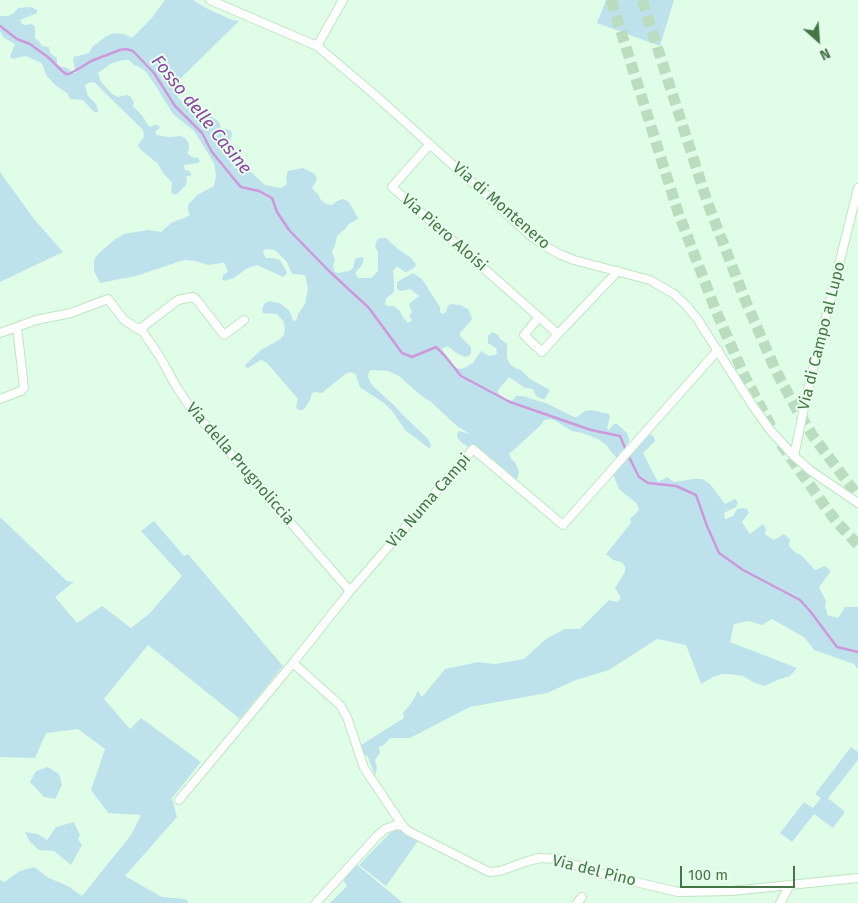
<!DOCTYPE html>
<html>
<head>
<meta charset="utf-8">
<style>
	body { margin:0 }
	#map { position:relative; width:858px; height:903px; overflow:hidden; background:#e0fee7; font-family:"Fira Sans",sans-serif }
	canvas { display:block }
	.north { position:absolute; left:793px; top:15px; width:50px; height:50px; -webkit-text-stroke:4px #e8ffee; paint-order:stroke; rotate:154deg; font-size:14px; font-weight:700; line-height:20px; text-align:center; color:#467646 }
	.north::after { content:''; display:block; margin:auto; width:18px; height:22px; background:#467646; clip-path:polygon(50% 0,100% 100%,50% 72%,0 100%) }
	.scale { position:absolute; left:680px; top:866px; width:115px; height:22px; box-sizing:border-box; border:2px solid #467646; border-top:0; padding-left:6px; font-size:15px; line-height:18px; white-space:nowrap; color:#467646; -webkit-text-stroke:4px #e8ffee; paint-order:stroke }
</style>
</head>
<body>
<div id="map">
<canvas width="858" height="903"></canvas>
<div class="north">N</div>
<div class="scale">100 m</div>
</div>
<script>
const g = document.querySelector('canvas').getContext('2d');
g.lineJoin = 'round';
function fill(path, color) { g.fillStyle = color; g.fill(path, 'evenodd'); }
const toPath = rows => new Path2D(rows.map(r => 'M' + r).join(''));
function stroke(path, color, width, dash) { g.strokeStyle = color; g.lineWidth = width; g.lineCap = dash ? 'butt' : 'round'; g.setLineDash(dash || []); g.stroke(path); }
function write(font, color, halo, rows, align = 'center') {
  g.font = font + ' "Fira Sans",sans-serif'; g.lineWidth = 4; g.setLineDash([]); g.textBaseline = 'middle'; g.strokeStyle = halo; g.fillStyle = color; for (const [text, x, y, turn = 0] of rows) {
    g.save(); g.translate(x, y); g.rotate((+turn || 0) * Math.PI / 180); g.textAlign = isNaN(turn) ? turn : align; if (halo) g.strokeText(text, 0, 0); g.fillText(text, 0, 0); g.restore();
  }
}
fill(toPath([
	[165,0,193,0,206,8,232,20,239,21,179,80,178,87,185,93,177,97,182,101,185,102,191,99,197,100,197,103,191,107,193,113,197,114,201,110,207,111,209,114,219,122,221,128,230,130,232,133,231,139,226,144,225,148,265,185,281,188,287,184,286,178,288,171,303,168,315,174,317,179,312,188,315,192,318,194,321,200,326,204,332,205,337,201,343,199,349,202,357,216,358,219,349,224,345,229,337,236,335,245,332,252,335,260,333,266,335,272,338,273,349,271,353,268,355,259,361,257,364,258,362,265,356,272,356,275,358,278,371,278,378,271,378,253,375,246,377,240,380,238,386,238,398,249,411,258,416,264,415,267,409,271,405,272,397,266,393,271,394,281,394,291,392,294,386,298,385,304,387,306,394,306,400,311,402,316,408,323,412,320,409,316,412,312,409,305,410,303,419,296,410,289,401,291,398,290,397,287,397,282,413,273,422,279,440,307,440,312,443,314,446,312,448,306,451,304,460,305,468,309,472,318,471,321,460,333,460,336,471,347,471,354,468,356,465,357,458,354,447,346,442,349,450,363,454,367,460,369,464,368,473,363,481,351,489,356,495,355,497,353,496,348,488,343,488,336,492,332,498,335,500,339,507,344,507,358,510,364,515,368,521,370,530,379,550,390,545,399,542,399,536,396,533,389,525,388,509,377,498,390,498,393,503,398,512,401,516,396,523,396,548,404,574,417,577,417,585,411,591,410,609,414,610,417,607,428,609,430,614,424,617,424,627,433,629,439,629,442,623,450,620,452,617,458,612,453,606,445,598,439,582,433,572,431,554,420,550,419,544,420,540,426,509,454,512,460,515,462,519,472,517,479,515,481,494,460,477,453,461,442,457,437,457,434,459,431,470,434,458,427,431,402,419,394,399,376,388,371,371,370,369,372,368,376,370,382,374,387,394,405,402,414,428,439,431,445,430,449,405,430,393,412,384,403,361,388,359,385,356,375,353,373,350,372,344,375,322,393,315,392,312,393,310,400,305,408,302,410,298,410,296,407,298,399,267,363,261,360,248,368,245,367,246,364,261,350,279,340,284,335,285,329,284,322,277,314,263,313,262,310,264,304,269,301,279,303,289,310,293,320,296,321,298,314,305,304,308,288,305,275,292,274,287,262,277,252,274,250,267,249,264,250,263,253,266,258,273,258,280,260,287,272,286,275,283,277,257,265,246,269,234,278,224,281,222,279,223,275,228,272,224,262,222,263,208,265,195,261,184,260,136,276,100,283,94,271,94,261,95,258,99,253,114,240,124,234,148,230,161,232,171,223,181,219,185,218,190,215,188,211,188,205,197,195,214,186,216,176,214,163,194,131,175,116,171,111,157,88,146,72,141,68,134,65,129,60,123,60,112,63,98,73,101,82,112,94,118,97,127,95,130,96,134,102,133,106,144,118,147,124,150,127,155,125,158,125,160,128,155,132,157,135,169,137,181,136,186,139,189,144,189,150,187,153,192,157,198,158,200,161,198,163,184,165,185,170,189,171,192,175,185,177,187,179,186,185,176,195,173,194,171,192,172,183,163,173,158,164,140,149,138,145,144,137,143,130,94,82,88,83,85,86,88,96,95,103,98,109,98,112,95,112,92,110,83,100,70,99,67,93,55,85,46,75,43,66,41,63,26,56,12,59,10,56,15,44,3,37,0,31,0,16,8,16,14,13,18,8,31,7,37,10,37,13,20,20,22,24,25,25,31,24,34,25,35,29,35,39,38,40,42,46,49,47,50,53,57,58,57,64,60,66,68,68,73,73,76,73,73,60,74,57,89,53,92,47,105,37,114,33,124,34,132,38,151,19],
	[606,0,674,0,660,46,597,23],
	[0,172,34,219,63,252,0,282],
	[649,433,654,437,655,441,643,453,658,482,667,477,674,482,693,479,702,479,710,484,725,504,735,499,738,502,736,507,724,513,725,519,733,516,737,509,744,508,747,509,749,513,742,522,750,534,763,524,766,529,765,534,774,540,784,534,790,539,789,546,796,553,801,555,815,570,825,566,831,571,819,587,826,601,825,608,827,610,827,615,838,618,845,607,858,607,858,669,854,664,814,650,805,638,772,619,762,625,748,621,734,624,730,642,797,668,790,676,780,679,764,686,753,682,743,676,729,674,722,674,713,677,701,684,686,645,657,639,609,670,576,680,547,693,470,707,410,738,390,738,384,745,379,747,380,753,375,760,377,768,375,776,368,757,364,754,361,745,404,718,403,713,412,702,418,691,422,697,445,669,478,662,495,664,524,659,546,639,565,629,580,629,609,600,617,602,621,598,615,588,625,572,625,566,621,562,613,560,606,554,631,523,630,519,639,510,637,504,619,489,613,474],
	[0,517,67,581,74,582,55,597,77,623,102,606,131,628,150,613,182,576,141,531,154,521,184,556,188,554,283,666,240,719,148,645,104,699,130,729,141,718,201,762,172,798,177,817,125,876,162,897,186,899,189,903,0,903,0,880,4,882,20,871,34,867,49,878,68,886,82,896,131,835,141,815,108,813,91,790,105,749,78,729,46,733,35,758,0,757],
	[851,747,858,752,858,760,828,798,845,812,833,828,814,814,792,842,780,833,804,802,813,808,821,798,815,794],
	[48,767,59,774,62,785,55,799,44,797,30,782,36,771],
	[74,822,80,835,78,839,82,845,71,865,54,851,39,850,30,842,25,832,38,834,47,840,56,827],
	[396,830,403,831,418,841,386,886,359,865,391,832],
	[356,864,403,903,330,903,347,886,343,880]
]), '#bee2ec');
stroke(toPath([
	[0,26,17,39,30,44,49,58,62,71,66,74,69,74,80,68,91,61,120,50,126,49,133,51,154,73,175,106,202,133,212,152,239,185,241,187,259,191,272,198,277,212,289,230,330,272,369,308,402,353,412,357,436,347,445,356,461,376,510,402,591,430,620,436,626,450],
	[628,455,639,477,648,483,676,486,696,495,707,526,719,553,743,570,800,600,810,611,837,647,858,652]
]), '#cd99db', 2.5);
stroke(toPath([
	[611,0,678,212,716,311,744,375,773,430],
	[642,0,708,204,746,302,776,371,797,410,813,436,858,496],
	[781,444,824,505,836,521,858,545]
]), '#badcbf', 11, [11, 5.5]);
const minor = toPath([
	[210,0,317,46,375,95,494,202,532,237,545,246,559,254,574,260,650,280,674,294,686,305,698,320,751,403,770,430,794,456,811,471,858,503],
	[317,46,343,0],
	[430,144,392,187,558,334,618,271],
	[539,317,524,335,542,352,558,334],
	[140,329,178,300,193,297,196,299,224,335,244,320],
	[0,333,17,327],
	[0,399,21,391,24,388,17,327,36,320,71,313,108,299,124,320,143,332,160,357,176,386,190,407,350,591],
	[794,456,808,389,858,188],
	[293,663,340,705,347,717,364,768,403,826],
	[179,800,293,663,350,591,473,449,563,525,718,350],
	[316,903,377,836,385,829,397,825,403,826,408,831,489,872,500,871,528,861,540,858,557,859,602,874,678,892,732,891,858,878],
	[577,903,582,897],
	[780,903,790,885]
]);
stroke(minor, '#bfe5c2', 10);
stroke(minor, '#fff', 8);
write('16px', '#467646', '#e8ffee', [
	["Via di Montenero",501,206,41],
	["Via Piero Aloisi",444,233,41],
	["Via di Campo al Lupo",822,336,-76],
	["Via della Prugnoliccia",240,464,49],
	["Via Numa Campi",429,501,-49],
	["Via del Pino",594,871,14]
]);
write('italic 18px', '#8f46a2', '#e8ffee', [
	["Fosso delle Casine",201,115,51]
]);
</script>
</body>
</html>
